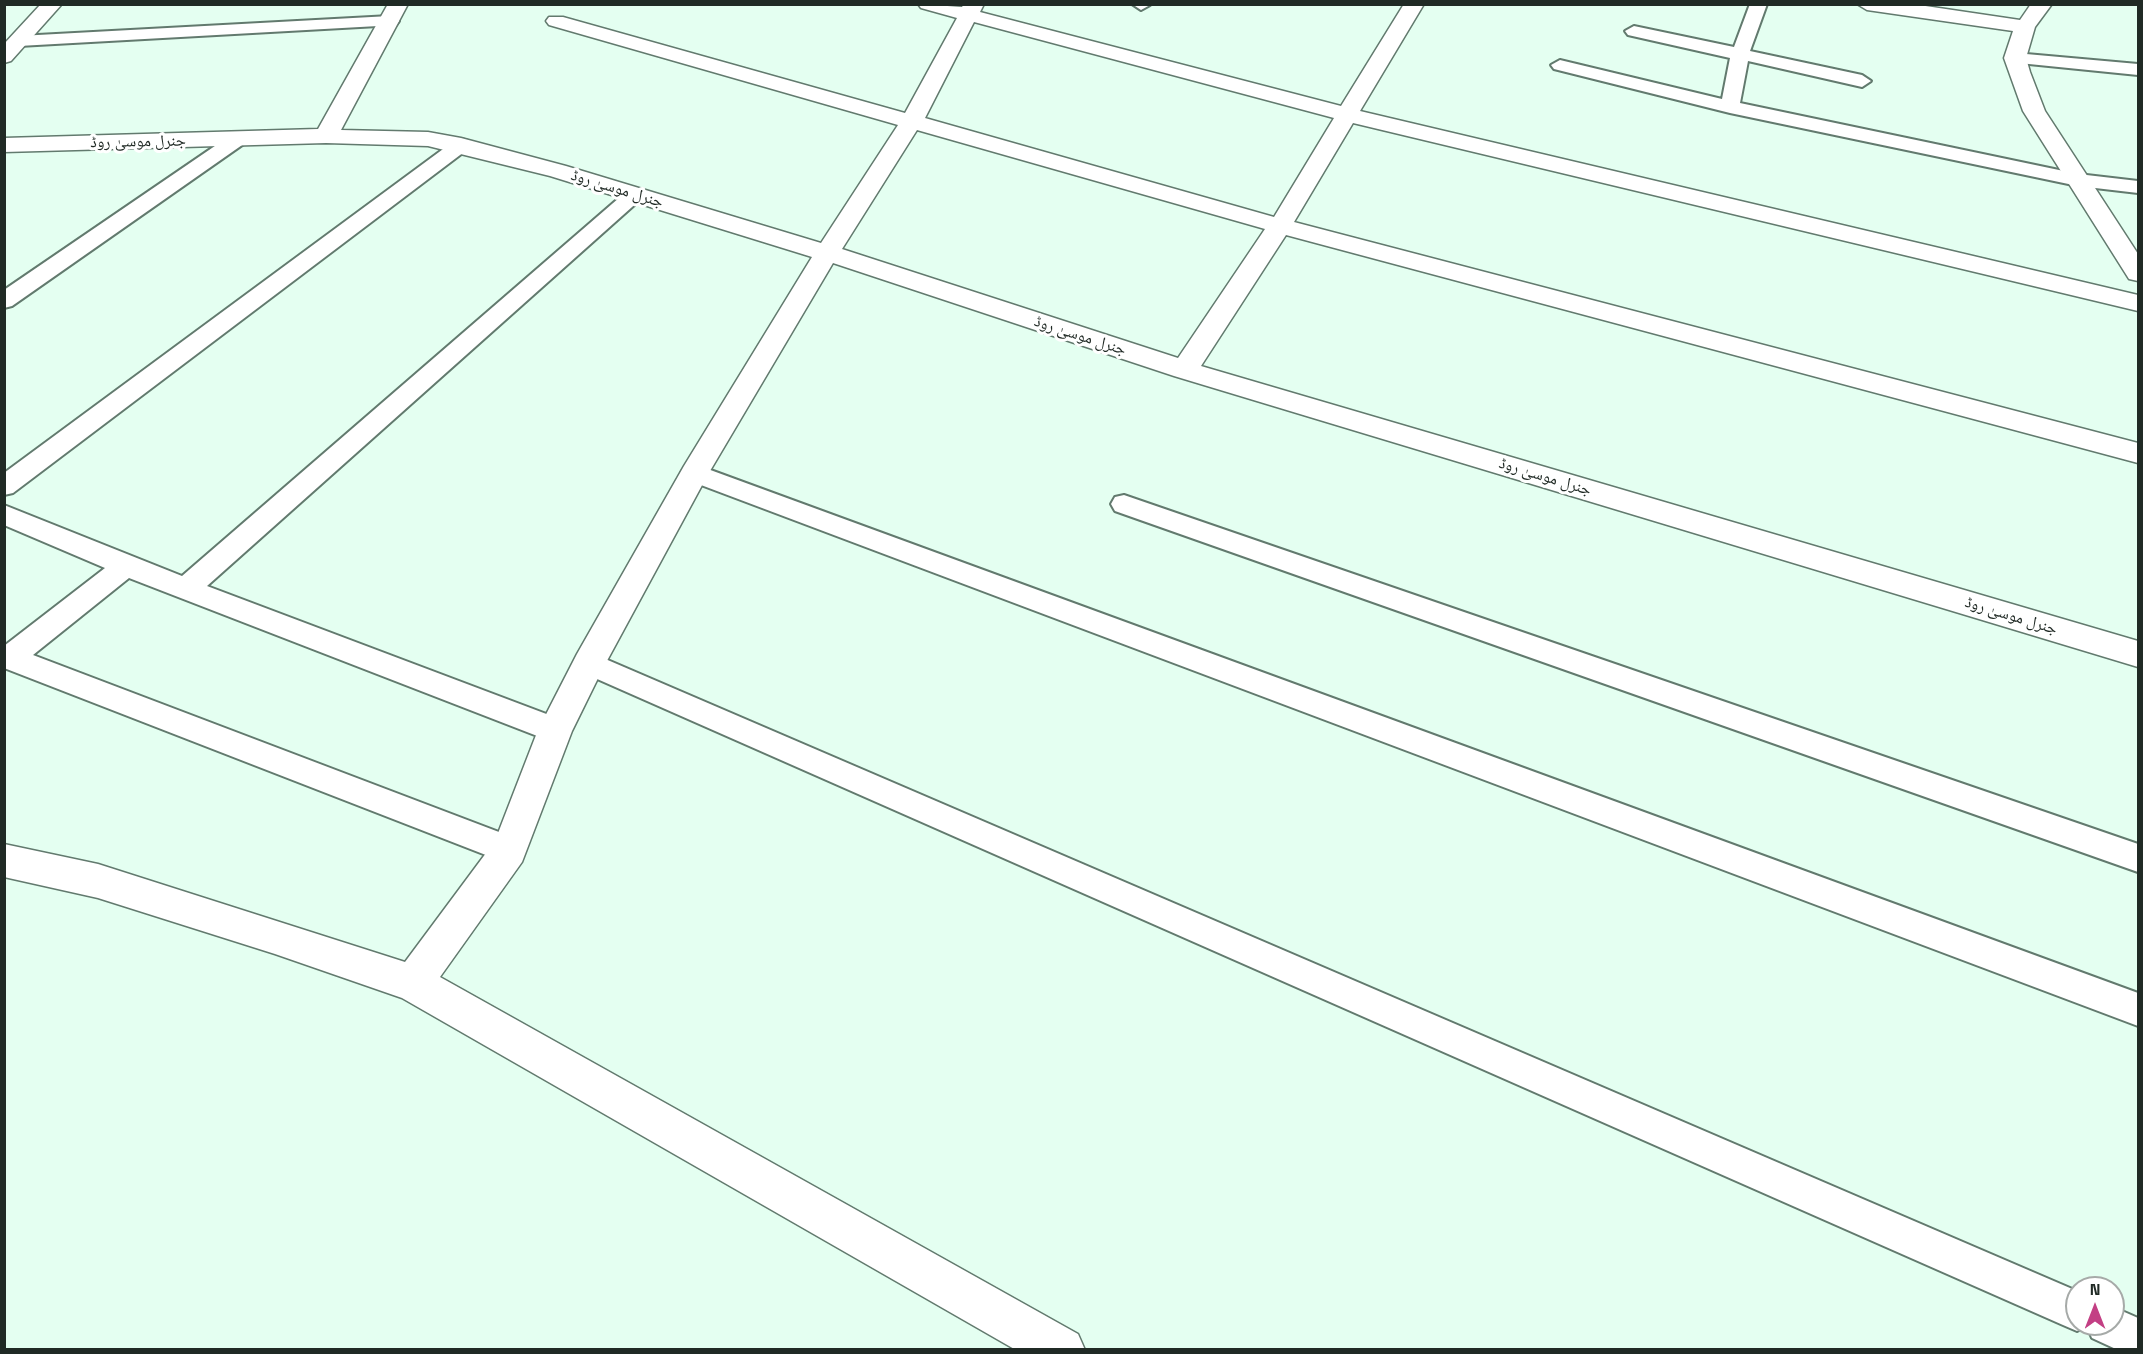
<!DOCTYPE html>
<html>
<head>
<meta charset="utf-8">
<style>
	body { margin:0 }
	#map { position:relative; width:2143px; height:1354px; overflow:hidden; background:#e4fff1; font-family:"Space Grotesk",sans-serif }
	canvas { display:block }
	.frame { position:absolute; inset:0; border:6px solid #202a25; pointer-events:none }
	.north { position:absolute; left:2065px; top:1276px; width:60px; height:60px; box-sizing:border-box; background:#fff; border:2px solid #a6aaa8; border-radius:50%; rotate:0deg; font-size:16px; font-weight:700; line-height:24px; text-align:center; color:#202a25 }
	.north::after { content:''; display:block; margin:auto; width:21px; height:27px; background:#c33f84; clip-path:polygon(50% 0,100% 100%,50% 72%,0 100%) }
</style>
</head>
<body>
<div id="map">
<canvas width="2143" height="1354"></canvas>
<div class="frame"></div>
<div class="north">N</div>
</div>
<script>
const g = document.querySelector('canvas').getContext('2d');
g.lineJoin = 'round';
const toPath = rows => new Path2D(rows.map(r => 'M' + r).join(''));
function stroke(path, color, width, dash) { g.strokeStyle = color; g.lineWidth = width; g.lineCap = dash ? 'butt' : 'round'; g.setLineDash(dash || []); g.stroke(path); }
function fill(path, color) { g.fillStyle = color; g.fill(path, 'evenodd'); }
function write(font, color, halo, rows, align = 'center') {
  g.font = font + ' "Space Grotesk","Noto Naskh Arabic",sans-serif'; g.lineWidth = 6; g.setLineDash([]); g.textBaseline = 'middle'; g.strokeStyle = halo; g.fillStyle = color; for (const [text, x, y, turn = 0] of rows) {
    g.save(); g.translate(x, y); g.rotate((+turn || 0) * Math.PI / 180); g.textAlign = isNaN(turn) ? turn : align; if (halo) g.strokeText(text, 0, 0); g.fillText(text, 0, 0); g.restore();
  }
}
const service = toPath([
	[1132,4,1150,4,1150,5,1141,10,1132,4],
	[1750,4,1767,4,1750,51,1862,75,1871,81,1862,87,1748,61,1740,103,2078,174,2138,181,2138,193,2078,186,1730,113,1554,69,1551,65,1560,60,1722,99,1730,58,1628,35,1625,31,1634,26,1734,47,1750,4],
	[390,16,399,21,396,25,19,46,10,41,19,36,390,16],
	[2015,53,2138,64,2138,75,2009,62,2006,58,2015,53],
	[238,133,245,135,248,139,245,143,12,306,4,308,4,290,231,135,238,133],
	[461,139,468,141,471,145,468,149,13,493,4,495,4,473,454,141,461,139],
	[634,189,641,191,644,195,641,199,207,586,565,721,570,730,565,739,555,742,545,739,129,578,33,655,520,840,525,850,520,860,509,864,4,668,4,646,105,568,4,525,4,505,182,576,627,191,634,189],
	[694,464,2138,993,2138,1026,685,479,681,473,685,467,694,464],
	[1124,495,2138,844,2138,872,1115,511,1111,504,1115,497,1124,495],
	[589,652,2077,1291,2077,1324,2113,1324,2113,1307,2138,1318,2138,1350,2118,1350,2092,1338,2087,1326,2077,1331,2063,1325,579,671,575,663,579,655,589,652]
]);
const minor = toPath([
	[41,4,62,4,11,61,4,63,4,44,41,4],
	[388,4,408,4,341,130,428,132,461,138,566,166,821,243,898,125,549,25,546,21,549,17,563,17,905,113,957,18,921,8,918,4,962,7,964,4,984,4,980,12,1341,106,1404,4,1424,4,1360,111,2138,295,2138,311,1353,123,1294,222,2138,443,2138,463,1286,235,1201,366,2138,641,2138,667,1174,376,833,263,707,476,602,670,572,731,522,862,440,977,1078,1334,1085,1350,1016,1350,402,998,275,954,98,898,4,877,4,844,98,864,405,962,495,841,538,730,577,654,684,466,812,257,550,176,428,146,326,143,4,152,4,138,318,129,388,4],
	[974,22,1334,118,1274,217,925,118,974,22],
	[917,130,1265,229,1178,358,842,249,917,130],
	[1857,4,1912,4,2020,20,2031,4,2052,4,2035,27,2026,58,2030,72,2045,111,2138,254,2138,281,2129,279,2023,111,2004,58,2013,31,1867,10,1857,4]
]);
stroke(service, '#627a6e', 4);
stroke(minor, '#627a6e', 3);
fill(service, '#fff');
fill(minor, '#fff');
write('16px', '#202a25', '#fff', [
	["جنرل موسیٰ روڈ",138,142,-1],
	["جنرل موسیٰ روڈ",617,189,17],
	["جنرل موسیٰ روڈ",1080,336,18],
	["جنرل موسیٰ روڈ",1545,477,17],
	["جنرل موسیٰ روڈ",2011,616,17]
]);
</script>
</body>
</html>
